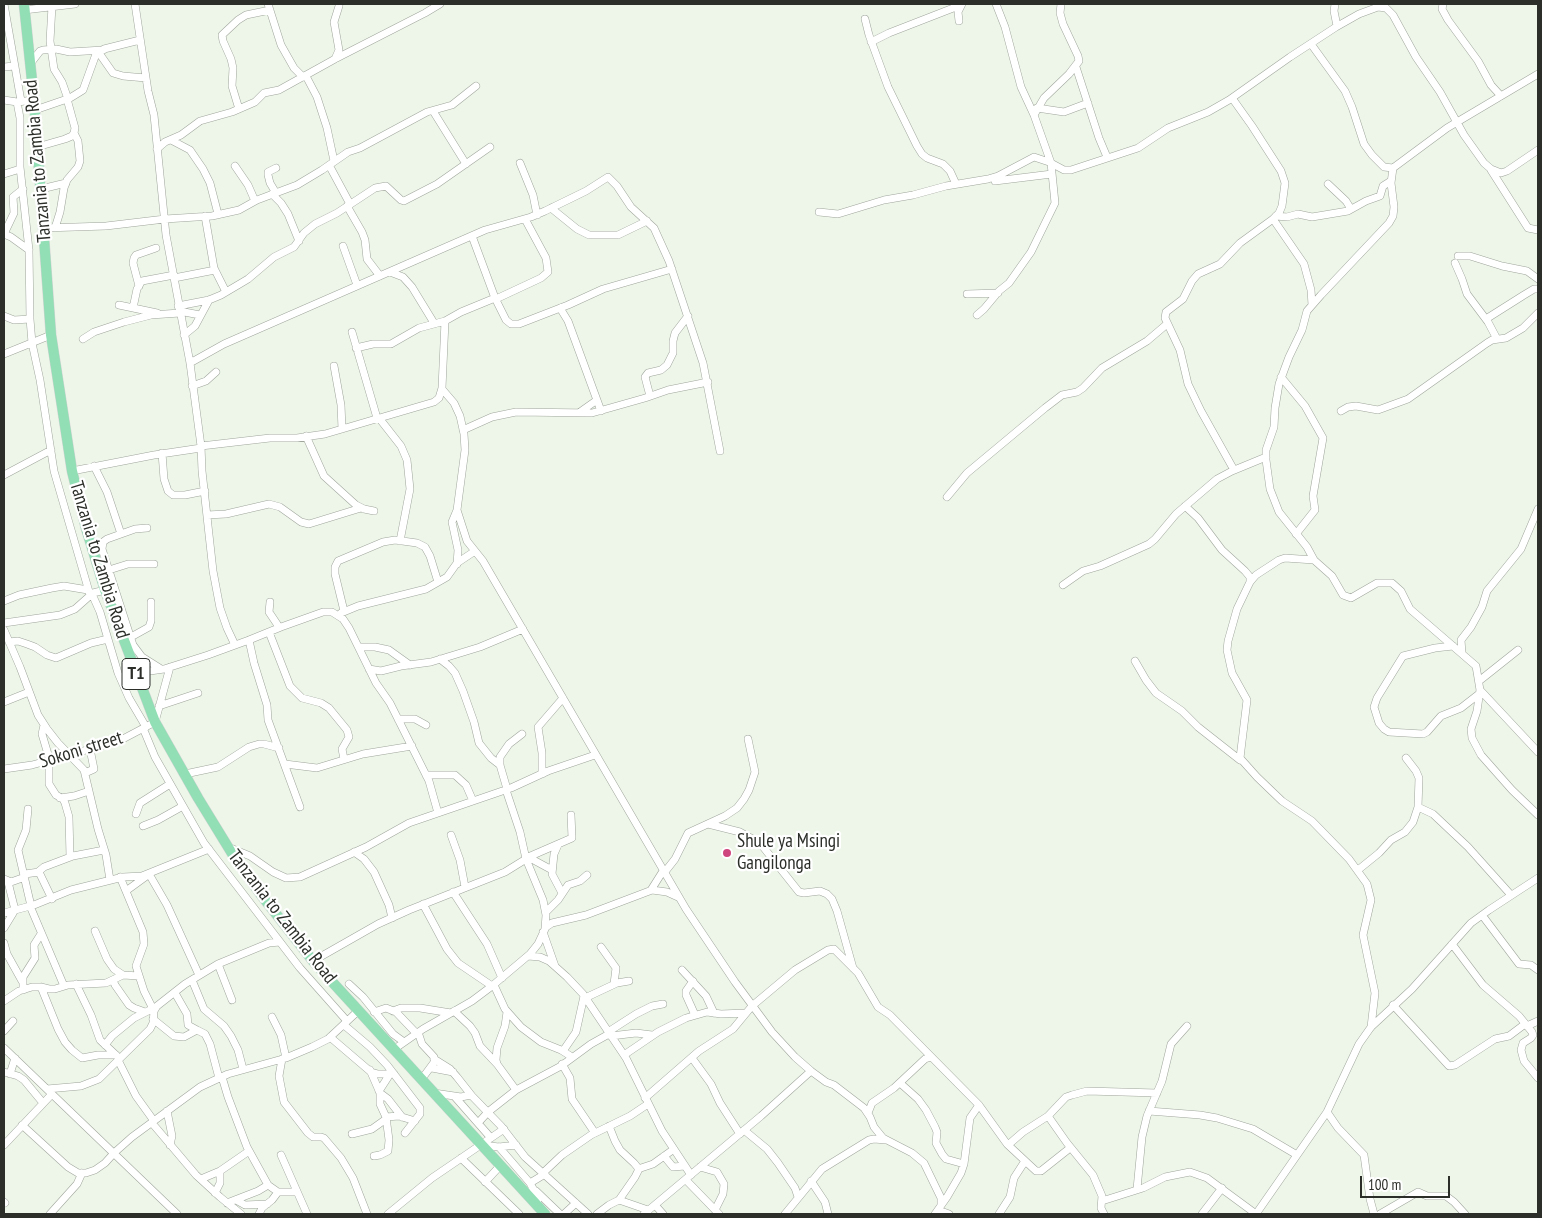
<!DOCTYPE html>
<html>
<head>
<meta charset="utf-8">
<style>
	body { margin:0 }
	#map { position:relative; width:1542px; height:1218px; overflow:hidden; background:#eef6ea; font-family:"PT Sans Narrow",sans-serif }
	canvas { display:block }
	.frame { position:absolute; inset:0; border:5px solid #2b2e29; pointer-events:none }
	.scale { position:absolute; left:1360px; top:1176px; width:90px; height:22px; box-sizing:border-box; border:2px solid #2b2e29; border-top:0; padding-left:6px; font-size:15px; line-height:18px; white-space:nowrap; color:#2b2e29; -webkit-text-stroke:4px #fff; paint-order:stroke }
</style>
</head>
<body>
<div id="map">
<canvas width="1542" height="1218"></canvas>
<div class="frame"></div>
<div class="scale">100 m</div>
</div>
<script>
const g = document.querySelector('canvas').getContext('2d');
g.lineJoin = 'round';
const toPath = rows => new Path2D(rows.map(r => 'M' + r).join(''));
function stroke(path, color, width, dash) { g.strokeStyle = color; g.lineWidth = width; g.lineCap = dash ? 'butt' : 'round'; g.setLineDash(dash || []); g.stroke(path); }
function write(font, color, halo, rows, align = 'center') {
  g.font = font + ' "PT Sans Narrow",sans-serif'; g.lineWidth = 4.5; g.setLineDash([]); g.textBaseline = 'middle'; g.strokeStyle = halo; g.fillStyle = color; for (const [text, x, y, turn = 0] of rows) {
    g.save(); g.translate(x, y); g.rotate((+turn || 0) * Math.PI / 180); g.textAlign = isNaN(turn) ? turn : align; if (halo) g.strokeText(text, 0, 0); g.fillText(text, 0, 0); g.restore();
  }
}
const minor = toPath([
	[4,4,21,101],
	[135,4,148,91,154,115,166,235,190,363,201,446,202,471,213,571,220,608,227,628,235,645],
	[268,4,281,45,294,68,303,77],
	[1335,4,1334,11,1337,26],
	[1443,4,1442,9,1448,20,1478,61,1491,85,1501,96],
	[52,6,50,41,54,69,62,82,68,99],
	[24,10,75,4],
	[865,19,869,35,888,87,917,146,922,154,927,158,943,164,950,171,956,184],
	[959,21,958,12,962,4],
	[871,42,889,33,961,5],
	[1311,44,1345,91,1352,107,1364,144,1372,155,1384,167,1393,168],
	[99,53,113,73,123,76,146,78],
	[337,58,425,13,440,4],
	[30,64,40,51,43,50,56,49,70,52,103,50],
	[4,67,14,66],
	[1076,67,1099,138,1107,157],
	[1538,74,1447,128,1393,168,1391,183,1394,207,1393,216,1389,223,1321,295,1307,311,1302,330,1289,357,1279,384,1275,408,1274,427,1266,450,1266,460,1270,489,1279,512,1307,547,1314,560,1332,576,1343,595,1351,598,1377,583,1392,583,1401,591,1410,609,1476,666,1480,690,1477,711,1471,729,1472,738,1481,755,1512,790,1538,815],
	[306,76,317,97,327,128,334,161],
	[1232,98,1252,126,1281,171,1285,183,1282,206,1279,213,1273,219,1240,243,1220,264,1198,274,1192,281,1183,299,1166,312,1165,318,1180,350,1188,384,1201,411,1234,470],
	[4,100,17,102,34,100],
	[17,102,20,118,20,167,29,250,30,319],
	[1037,108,1064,112,1088,103],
	[239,109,232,86,233,68,231,59,223,41,222,35,238,20,246,15,270,10],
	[35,110,70,98,83,90,96,54,104,49,140,40],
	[433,111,466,164],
	[1034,115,1044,98,1069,74,1079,61,1078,56,1063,24,1060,13,1061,4],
	[171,140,190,150,203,169,210,183,218,214],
	[37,147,65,139,72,136,74,133,75,128,67,99],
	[157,149,165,142,181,135,200,121,232,112,255,102,264,93,279,90,335,59,339,50,334,22,339,6],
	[520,163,533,195,537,215],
	[329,165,350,204],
	[235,166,248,185,255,201],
	[276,168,268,172,268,175,270,183,276,193],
	[1491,170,1528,228,1538,230],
	[4,174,20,169],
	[995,181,1052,174],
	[1328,184,1346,201,1351,209],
	[41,189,66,183],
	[272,194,281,203,288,214,299,241],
	[347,206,362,232,365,240,367,259,380,276],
	[551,208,577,229,589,235,618,235,647,221],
	[819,212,838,214,884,200,913,195,946,186,988,179,998,176,1034,157,1049,162,1064,170,1071,170,1138,148,1168,128,1208,112,1229,100,1290,57,1336,27,1359,14,1378,7,1386,8,1393,15,1416,57,1440,92,1464,135,1484,163,1491,169,1501,173,1507,171,1538,150],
	[205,216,214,268,226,292],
	[1276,216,1287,217,1298,214,1312,217,1348,211,1366,201,1380,196,1383,186,1391,181],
	[1273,219,1304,264,1311,290,1312,305],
	[44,228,106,226,165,219,212,216,239,210,257,200,297,185,322,170,348,152,360,148,427,112,452,105,476,86],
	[55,228,60,212,64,188,67,180,78,167,80,161,78,141,74,133],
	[4,234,14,213,13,197,23,189],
	[4,234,11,237,29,250],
	[472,236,495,298,506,320,511,324,519,324,568,305,603,289,672,269],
	[343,246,357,285],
	[1458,256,1470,256,1502,266,1527,271,1538,279],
	[1455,263,1462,279,1467,294,1488,322,1497,339],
	[390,272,403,277,412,287,434,323],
	[174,278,215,270],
	[139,286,133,263,134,258,136,255,156,248],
	[967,294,998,293],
	[496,299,541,278,548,272,546,258,525,219],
	[119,305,157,313],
	[178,306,209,300,221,295,248,279,274,257,294,247,304,233,315,224,337,213,375,188,386,186,401,200,404,201,437,184,490,147],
	[133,308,137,289,142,281,174,275],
	[560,308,568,321,601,411],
	[179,311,200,315],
	[977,315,984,309,999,291,1009,283,1031,252,1055,203,1051,163,1034,115,1021,87,1005,27,996,4],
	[4,316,14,320,30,319,32,343,40,380,54,471,90,595],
	[1486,319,1524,295,1534,289,1538,289],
	[352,332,377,418],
	[184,335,195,326,209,300],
	[83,339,94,332,124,322,151,315,180,313],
	[356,348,373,344,391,344,419,328,445,321],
	[4,354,51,335],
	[190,363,224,344,485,230,531,217,545,211,586,191,608,177,617,186,631,207,654,228,669,261,703,363,720,451],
	[334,366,341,405,342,429],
	[1281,377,1305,406,1323,438,1313,496,1315,510,1296,534],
	[192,386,206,381,216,372],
	[442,389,454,403,460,416,464,434,465,450,457,510,467,541,483,561,686,909,735,982,772,1032,795,1057,811,1071,826,1082,834,1085,864,1108,870,1117,874,1127,883,1138,912,1153,924,1163,941,1198,941,1205],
	[650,396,645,377,648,373,661,370,667,365,673,353,673,341,675,333,688,316],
	[1341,411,1348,407,1356,406,1378,410,1408,399,1487,343,1492,340,1506,338,1523,328,1538,313],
	[580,412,597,400],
	[379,418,401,446,407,460,410,489,400,541],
	[463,430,492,417,516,412,592,413,645,398,668,390,708,382],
	[306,436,324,476,356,505,364,509,374,511],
	[201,446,270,438,297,438,325,434,434,402,439,398,442,388,445,321,461,312,495,298],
	[162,453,164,479,168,491,173,495,185,495,205,491],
	[94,466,107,492,121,534],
	[72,471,154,455,201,448],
	[4,475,51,450],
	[947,497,967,473,1045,408,1062,395,1077,392,1083,388,1102,368,1147,341,1167,324],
	[1185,506,1198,518,1222,550,1245,571,1250,577,1250,582],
	[207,515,226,514,269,504,280,507,301,522,309,524,361,508],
	[147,528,135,529,107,539,103,542,102,549,133,645,142,657,161,669],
	[1314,560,1285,558,1279,560,1256,575,1250,582,1237,609,1228,641,1227,650,1232,673,1247,700,1240,758,1257,777,1282,801,1312,821,1349,859,1367,884,1371,900,1363,935,1375,993,1371,1027],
	[457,564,458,550,452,522,457,510],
	[109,570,128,564,154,564],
	[1063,585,1083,571,1100,566,1149,544,1155,539,1176,514,1217,479,1232,471,1266,457],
	[92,594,100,612,118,673,129,698,146,727],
	[4,601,19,595,52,588,64,586,88,590],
	[270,602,269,612,279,627],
	[344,611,335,574,335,567,338,561,383,542,395,540,417,543,425,547,430,556,438,582],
	[341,613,358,606,426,589,447,577,457,563,475,551],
	[4,623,60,615,75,609,93,593,105,590],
	[4,630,20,667,38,715,47,729,58,743,84,770,98,829,106,855,110,880],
	[269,632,290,686,302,698,321,703,329,708,347,730,349,737,342,749,344,759],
	[131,637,149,627,151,621,151,602],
	[249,640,254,663,267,705,268,720,300,807],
	[9,642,18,641,27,644,35,647,47,655,56,658,91,643,108,639],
	[1453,646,1435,648,1403,656,1377,698,1374,707,1379,723,1384,729,1389,732,1423,734,1427,732,1441,716,1461,708,1479,694],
	[359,647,375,647,389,650,410,665],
	[1462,653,1461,640,1471,627,1482,607,1487,591,1521,549,1538,509],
	[440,659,449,666,455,673,463,691,474,722,479,743,491,758,500,765],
	[1135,661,1146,680,1156,693,1182,711,1198,727,1240,760],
	[369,669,381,671,401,666,431,662,480,647,523,629],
	[136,673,164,669,208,655,249,640,281,627,323,612,332,612,343,619,349,628,376,683,390,703,429,781,438,813],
	[1479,681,1518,650],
	[1480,690,1538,752],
	[4,702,29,692],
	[159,706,198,693],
	[398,719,415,719,426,725],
	[44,725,42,734,50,761],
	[143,728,155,757,204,843,300,968,347,1021],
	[49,761,49,784,56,795,63,799,65,803,69,817,70,857],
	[285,764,317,768,363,754,412,746],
	[4,769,32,765,119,741,155,722,170,667],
	[85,773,94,769,90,749],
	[185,774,218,767,249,747,259,744,264,744,279,748],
	[542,774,542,753,538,727,563,698],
	[426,775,455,775,466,785,473,801],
	[507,789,500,765,500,757,509,744,522,734],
	[506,790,520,832,526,859,543,900,546,915,545,929],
	[60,798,74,796,89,791],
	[1418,807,1433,814,1468,847,1511,895],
	[28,809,26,830,18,850,31,906],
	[136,814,140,803,170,784],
	[708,824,740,832,760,843,799,892,804,893,820,891,827,894,832,899,837,911,853,968],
	[143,826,158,820,183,806],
	[451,835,460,860,465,887],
	[558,845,554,854,552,874,562,893],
	[228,847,250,856,273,872,286,878,300,877,366,847,409,823,511,788,548,771,595,755],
	[354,852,364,859,374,872,389,905,392,918],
	[528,857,552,870],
	[526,858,572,838,571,815],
	[1358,870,1379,853,1391,840,1405,832,1413,822,1418,807,1419,778,1416,771,1406,758],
	[38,872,44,867,73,856,104,850],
	[664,873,675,859,688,833,725,816,737,808,744,799,749,790,755,772,748,739],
	[25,874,39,872,52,899],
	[149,874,167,905,199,975],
	[120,877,143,932,144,944,136,966,144,991,154,1011],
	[4,879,11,882,25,877],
	[651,890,663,871],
	[126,891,148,875],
	[453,892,487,944,502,978],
	[423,904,447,949,458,963,492,986],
	[30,906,64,986],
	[546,912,558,900,568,885,580,881,587,875],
	[4,913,34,905,71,890,123,877,142,876,209,849],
	[1482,915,1519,964,1531,965,1538,970],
	[4,928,15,910,8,882],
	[95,931,107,959,114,969,123,975],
	[543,932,555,966],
	[4,943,7,954,22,981],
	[1452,944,1483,985,1519,1016,1532,1032,1533,1035,1531,1038,1523,1043,1521,1050,1524,1061,1538,1078],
	[601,947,616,968,614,984],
	[528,956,540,957,549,961,567,977,583,994,626,1058,662,1131,691,1175],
	[313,961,378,924,409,910,505,872,526,859],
	[218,964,232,1000],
	[682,970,706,996,714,1013],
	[113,980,115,985,129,1005,134,1008,145,1012],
	[192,980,204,1009,224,1026,231,1036,238,1050,243,1069],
	[693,981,686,991,686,995,695,1015],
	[76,984,91,1015,100,1040,117,1056],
	[349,984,363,997,393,1034,404,1042],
	[494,985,505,1009,521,1027,541,1042,561,1050,572,1057],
	[41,987,58,1029,65,1042,72,1050,82,1058,98,1055,116,1055],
	[23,990,23,977,35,958,34,945,41,934],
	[175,993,187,1014,188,1025,197,1030],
	[585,998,617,983,629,981],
	[4,1001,19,991,32,987,41,987,49,989,55,989,68,985,106,983,123,975,139,976],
	[1393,1005,1449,1066,1455,1065,1495,1039,1509,1036,1525,1024],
	[393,1011,401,1008,420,1008,451,1013],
	[454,1011,470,1026,475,1033,480,1046,497,1064],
	[374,1012,386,1008,396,1012,416,1033],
	[507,1012,505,1026,497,1048,496,1060,497,1064,516,1090],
	[272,1017,281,1035,286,1058],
	[153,1019,174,1036,184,1037,197,1030,205,1034,210,1044,219,1078],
	[344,1025,370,1047,387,1065,420,1108,420,1114,405,1133],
	[1527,1026,1538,1021],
	[4,1031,13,1021],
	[418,1032,422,1044,434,1057,435,1061,421,1080],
	[608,1032,636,1014,652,1006,663,1004],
	[611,1036,636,1033,652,1035],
	[330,1037,371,1072,378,1074,394,1074],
	[105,1045,112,1036,134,1018,152,1009],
	[4,1048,177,1214],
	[393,1050,423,1029,472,1001,492,986,530,954,538,944,546,927,552,923,586,915,652,890,667,892,678,897],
	[563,1051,576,1032,584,996],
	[624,1055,658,1032,686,1018,707,1012,721,1014,745,1013],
	[692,1058,711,1084,720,1103,740,1134],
	[282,1059,279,1076,284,1102,308,1133,313,1137,321,1137,324,1138,341,1158,353,1178,367,1214],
	[434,1059,450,1069,457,1077,472,1096,501,1126,525,1157,588,1214],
	[118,1060,136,1096,154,1121],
	[562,1064,570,1078,572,1099,595,1133],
	[432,1068,453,1072],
	[370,1070,380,1093,380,1104,386,1117,389,1140,388,1151,380,1155,374,1156],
	[4,1072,18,1076,24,1080,43,1103],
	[10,1074,15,1058],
	[222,1077,228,1097,247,1147,268,1185,278,1192,296,1192],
	[900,1083,918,1099,926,1110,935,1127,937,1132,936,1143,942,1154,946,1159,964,1164],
	[47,1089,81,1086,99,1079,150,1029,153,1023,154,1011,157,1006,185,984,218,964,269,943,280,942],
	[379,1091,390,1074],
	[380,1093,388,1099,402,1117],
	[434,1093,461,1097,471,1095],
	[455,1097,491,1138],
	[645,1098,699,1051,733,1029,752,1006,795,970,828,950,834,949,858,973,878,1007,890,1015,979,1105,1007,1144,1036,1171,1041,1171,1070,1148],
	[167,1111,172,1136,170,1145],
	[1149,1111,1200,1115,1217,1118,1253,1129,1297,1155],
	[488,1112,516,1090,561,1066,591,1044,609,1034],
	[1327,1112,1338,1128,1364,1155,1370,1199,1374,1214],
	[868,1113,872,1103,894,1088,925,1059,931,1057],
	[1048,1116,1067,1143,1093,1175,1102,1196,1101,1208,1104,1214],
	[386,1117,399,1116,415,1121],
	[152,1123,196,1175,220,1197,241,1214],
	[478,1123,488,1112],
	[22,1125,68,1167,78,1173,86,1173,95,1170,105,1163,114,1153,132,1137,200,1087,228,1074,286,1058,312,1047,328,1039,358,1011],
	[609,1126,615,1141,620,1150,634,1163,639,1169,635,1177,619,1200],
	[744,1130,767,1149,778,1163,795,1188,798,1197],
	[352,1134,372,1129,386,1119],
	[4,1145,52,1094],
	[482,1145,499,1147,516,1145],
	[1008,1145,1023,1132,1048,1116,1066,1097,1072,1095,1087,1091,1157,1093],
	[499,1147,530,1183,537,1196,538,1206],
	[281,1155,307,1214],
	[664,1156,673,1167,685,1166],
	[461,1158,519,1214],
	[700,1167,717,1172,724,1184,723,1194,715,1210],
	[638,1169,653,1164,674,1149],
	[543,1173,562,1155,591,1135,630,1116,648,1104],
	[201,1179,220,1171,249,1151],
	[686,1180,719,1214],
	[811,1181,825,1202,828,1214],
	[485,1182,500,1166],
	[530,1183,545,1174],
	[1137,1189,1142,1137,1147,1116,1162,1081,1171,1044,1187,1026],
	[536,1191,560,1214],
	[215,1193,220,1183,220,1171],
	[236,1200,245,1205,267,1204],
	[1102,1201,1143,1188,1165,1177,1190,1172,1207,1178,1256,1214],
	[4,1202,5,1203],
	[227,1203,258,1191,268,1185],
	[655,1205,663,1214],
	[938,1210,949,1214],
	[50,1214,77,1184,82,1173],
	[259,1214,262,1208,272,1200,278,1192],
	[388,1214,432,1178,504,1129],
	[564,1214,576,1203],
	[597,1214,609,1205,619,1200,648,1210],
	[644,1214,761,1116,811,1071],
	[785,1214,822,1169,869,1140,874,1139,886,1140],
	[935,1214,947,1197,961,1173,964,1164,970,1118,979,1105],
	[999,1214,1010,1197,1014,1178,1025,1161],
	[1202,1214,1222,1188],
	[1256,1214,1327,1112,1359,1044,1371,1027,1412,989,1471,923,1489,910,1538,878],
	[1380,1214,1418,1192,1427,1196,1446,1196,1454,1202,1465,1214]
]);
const highway = toPath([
	[24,4,34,100,51,335,72,471,86,528,105,590,155,722,198,798,236,860,262,896,313,961,545,1214]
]);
stroke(minor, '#9fa59b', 8);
stroke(highway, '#d5d5d4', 11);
stroke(minor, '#fff', 7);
stroke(highway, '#92deb5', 10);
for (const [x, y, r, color] of [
	[727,853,5,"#cf457d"]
]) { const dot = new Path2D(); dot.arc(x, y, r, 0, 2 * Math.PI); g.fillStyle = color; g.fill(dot); stroke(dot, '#fff', 2); }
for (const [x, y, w] of [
	[136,674,28]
]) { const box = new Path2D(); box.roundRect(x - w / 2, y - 15.5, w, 31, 4); g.fillStyle = '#fff'; g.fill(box); stroke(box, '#2b2e29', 1); }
write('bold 18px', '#2b2e29', null, [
	["T1",136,674]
]);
write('19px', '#2b2e29', '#fff', [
	["Tanzania to Zambia Road",38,161,-95],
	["Tanzania to Zambia Road",99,560,73],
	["Sokoni street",81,750,-17],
	["Tanzania to Zambia Road",282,917,52]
]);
write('19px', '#2b2e29', '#fff', [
	["Shule ya Msingi",737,842],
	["Gangilonga",737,864]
], 'left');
</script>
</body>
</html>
